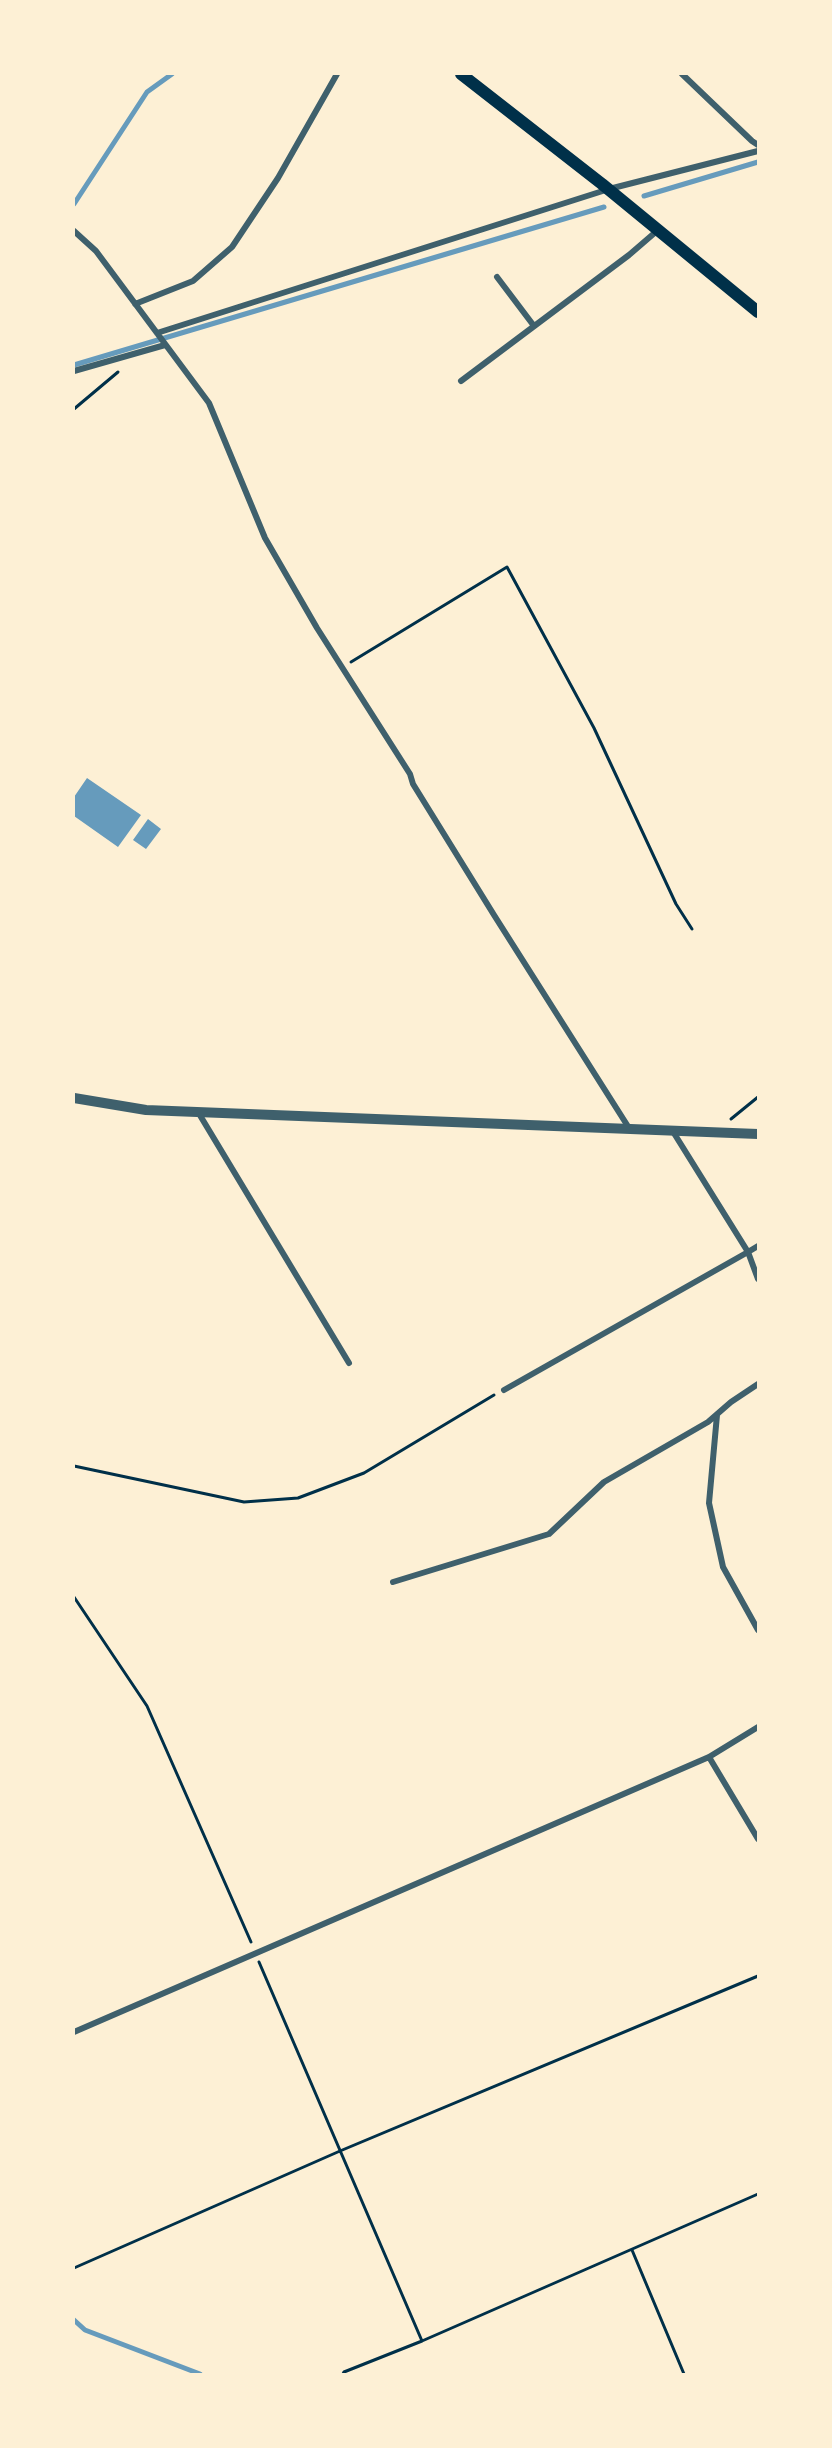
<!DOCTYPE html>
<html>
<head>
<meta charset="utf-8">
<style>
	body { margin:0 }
	#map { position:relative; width:832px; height:2448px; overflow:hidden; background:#fdf0d5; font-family:Montserrat,sans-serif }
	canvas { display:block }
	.frame { position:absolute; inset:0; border:75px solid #fdf0d5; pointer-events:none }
</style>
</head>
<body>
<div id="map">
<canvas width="832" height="2448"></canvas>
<div class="frame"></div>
</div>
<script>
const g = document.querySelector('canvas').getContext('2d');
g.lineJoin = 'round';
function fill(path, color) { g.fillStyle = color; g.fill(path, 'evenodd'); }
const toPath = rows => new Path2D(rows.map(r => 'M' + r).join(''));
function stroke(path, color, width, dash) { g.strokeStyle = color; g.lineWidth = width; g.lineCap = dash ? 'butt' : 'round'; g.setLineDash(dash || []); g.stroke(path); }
fill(toPath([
	[87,778,141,815,118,847,74,816,74,797],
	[148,819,161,829,146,849,133,840]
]), '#669bbc');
stroke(toPath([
	[644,196,758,162],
	[74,204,147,92,172,74],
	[74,365,604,207],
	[74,2320,85,2330,200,2374]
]), '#669bbc', 5);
stroke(toPath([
	[74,409,118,372],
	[351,662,507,567,594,728,676,904,692,929],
	[731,1119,758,1097],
	[74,1466,244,1502,298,1498,364,1473,494,1395],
	[74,1597,147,1706,251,1942],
	[259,1962,422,2341],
	[632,2250,684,2374],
	[74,2268,340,2151,758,1976],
	[343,2374,344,2372,422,2341,758,2194]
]), '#003049', 3);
stroke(toPath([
	[682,74,752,141,758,145],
	[74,231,96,251,209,403,265,538,317,628,410,774,413,784,494,915,629,1128],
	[497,277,534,326],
	[135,304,193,281,232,247,278,178,337,74],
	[157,333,609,189,758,151],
	[74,371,165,345],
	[461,381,629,255,658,230],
	[198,1112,349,1363],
	[758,1246,748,1252,758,1279],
	[504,1390,748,1252,672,1130],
	[717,1415,709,1503,723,1567,758,1630],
	[393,1582,549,1534,604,1482,708,1422,731,1402,758,1384],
	[709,1757,758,1839],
	[74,2032,709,1757,758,1727]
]), '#3f606c', 6);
stroke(toPath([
	[74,1098,146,1110,758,1134]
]), '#3f606c', 10);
stroke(toPath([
	[461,74,602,184,758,312]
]), '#003049', 12);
</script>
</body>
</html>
